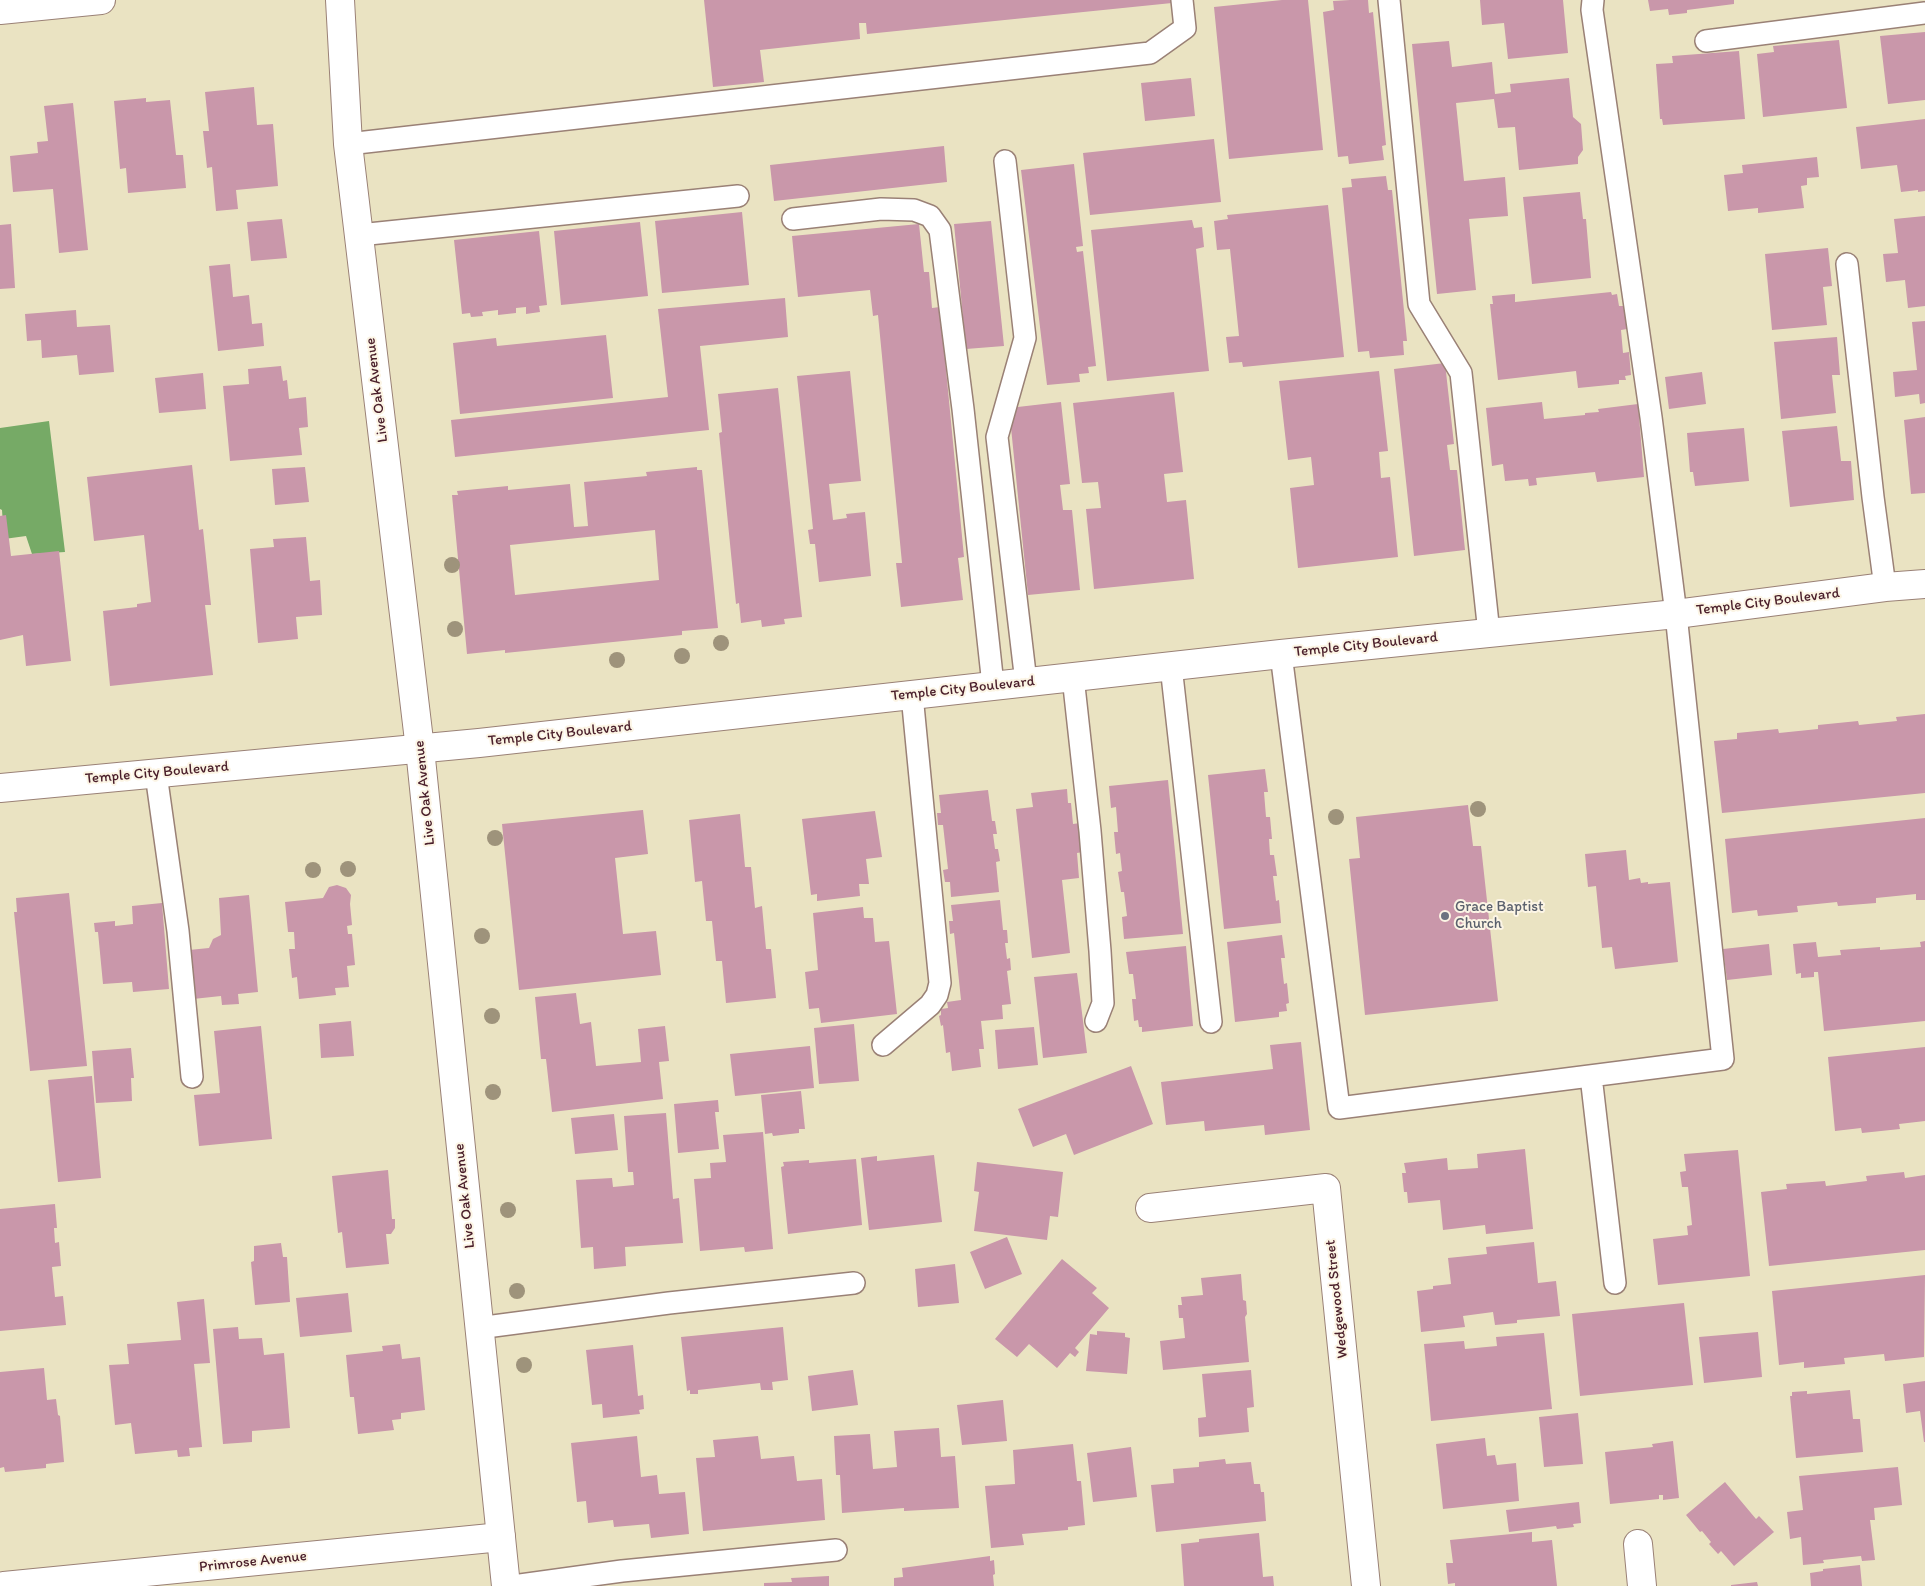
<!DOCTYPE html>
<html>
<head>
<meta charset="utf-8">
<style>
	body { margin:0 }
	canvas { display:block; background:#eae3c2 }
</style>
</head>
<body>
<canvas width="1925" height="1586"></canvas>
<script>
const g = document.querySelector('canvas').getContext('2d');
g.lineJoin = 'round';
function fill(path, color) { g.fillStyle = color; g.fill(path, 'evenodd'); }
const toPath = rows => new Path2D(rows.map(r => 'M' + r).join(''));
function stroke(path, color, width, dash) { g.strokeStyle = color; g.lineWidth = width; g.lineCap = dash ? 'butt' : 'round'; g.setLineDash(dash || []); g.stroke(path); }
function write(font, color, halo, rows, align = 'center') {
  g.font = font + ' Itim,sans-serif'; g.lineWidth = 4; g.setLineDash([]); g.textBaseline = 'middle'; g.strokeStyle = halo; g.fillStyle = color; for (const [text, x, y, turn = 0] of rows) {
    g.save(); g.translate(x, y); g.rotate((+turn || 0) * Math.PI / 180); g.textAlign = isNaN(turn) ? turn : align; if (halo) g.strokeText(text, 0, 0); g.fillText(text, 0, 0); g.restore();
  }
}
fill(toPath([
	[49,421,65,552,32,554,26,536,4,539,2,510,0,509,0,428]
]), '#76aa66');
fill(toPath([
	[704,0,1172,0,1172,3,867,34,866,23,859,23,860,39,760,50,764,82,713,87],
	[1282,0,1308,0,1323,150,1229,159,1214,7],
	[1350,0,1368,0,1369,13,1373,12,1386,145,1382,146,1384,160,1349,164,1348,156,1338,157,1323,12,1334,10,1333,1],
	[1480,0,1563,0,1568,53,1508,59,1504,23,1482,25],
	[1648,0,1734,0,1734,4,1687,10,1687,13,1669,15,1668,9,1650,11],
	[1925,32,1925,100,1888,104,1880,36],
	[1839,40,1847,108,1763,117,1757,54,1774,52,1773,46],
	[1449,41,1452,67,1492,62,1495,94,1511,92,1510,84,1569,78,1573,117,1581,124,1583,150,1578,157,1578,164,1519,170,1515,127,1498,128,1494,99,1456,103,1464,181,1505,177,1508,216,1469,219,1476,290,1437,294,1412,44],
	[1739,51,1745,119,1663,125,1662,119,1660,119,1656,64,1673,63,1672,56],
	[1191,78,1195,116,1145,121,1141,83],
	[254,87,257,125,273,124,278,186,236,190,238,209,216,211,212,167,207,168,203,131,209,131,205,92],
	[146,98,146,102,170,100,176,155,183,155,186,188,128,193,126,168,120,169,114,101],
	[73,103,88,250,59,253,53,189,13,192,10,156,38,153,37,142,48,141,44,106],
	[1925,119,1925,191,1918,192,1918,190,1901,192,1897,165,1861,169,1856,127],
	[1214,139,1221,202,1090,215,1083,153],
	[944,146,947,182,774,201,770,165],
	[1817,157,1819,177,1807,178,1807,185,1801,186,1804,208,1758,213,1758,208,1728,211,1724,175,1743,173,1742,165],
	[1074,164,1083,246,1076,247,1077,252,1083,251,1096,366,1088,367,1089,373,1079,374,1080,382,1047,385,1021,170],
	[1386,176,1388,190,1392,190,1407,341,1403,341,1404,355,1370,358,1369,351,1358,352,1342,188,1352,187,1351,179],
	[1580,192,1583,219,1586,219,1591,278,1532,284,1523,197],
	[1328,205,1344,357,1243,367,1242,362,1229,363,1226,337,1239,336,1230,249,1217,250,1214,221,1228,219,1227,215],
	[742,212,749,285,662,293,655,221],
	[1925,216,1925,306,1908,308,1905,280,1886,282,1883,254,1898,253,1894,219],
	[282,219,287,258,251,261,247,222],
	[1192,220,1194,228,1202,227,1204,247,1196,249,1209,371,1107,381,1091,230],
	[991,221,1004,346,966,349,954,224],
	[640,222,648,296,561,305,554,231],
	[11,224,15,288,0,289,0,225],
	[919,224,924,272,929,272,932,308,940,307,964,557,958,558,963,600,901,607,896,563,902,563,878,315,873,316,870,290,798,297,792,236],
	[539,231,547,305,539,306,540,312,526,314,526,307,516,308,516,313,498,315,498,310,482,312,483,316,471,317,470,313,462,314,454,240],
	[1828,248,1832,286,1823,287,1827,325,1772,330,1765,254],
	[230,264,233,297,249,295,252,324,262,323,264,346,218,351,209,266],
	[1611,292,1612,295,1617,294,1619,306,1624,306,1627,329,1621,330,1623,353,1629,352,1631,375,1625,376,1626,380,1619,380,1619,384,1578,388,1576,371,1498,380,1490,304,1493,304,1492,296,1515,294,1515,302],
	[785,298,788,337,700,346,709,430,455,457,451,420,668,397,658,309],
	[76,310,77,327,110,325,114,372,79,375,77,355,42,358,41,340,27,341,25,314],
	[1925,321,1925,403,1920,404,1919,394,1895,397,1893,372,1917,370,1912,322],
	[606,335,613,398,460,414,453,343,496,338,497,346],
	[1837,337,1840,375,1832,375,1836,413,1781,419,1774,342],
	[1445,363,1454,444,1447,445,1450,470,1457,470,1465,550,1414,556,1394,369],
	[281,366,283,381,287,380,289,399,306,397,308,427,299,428,302,455,230,461,223,386,249,384,248,369],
	[850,371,861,481,829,484,833,520,847,518,846,514,865,512,871,576,819,582,815,544,810,544,808,530,813,529,797,376],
	[1379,371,1388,451,1379,452,1381,478,1390,477,1398,557,1298,568,1290,488,1314,485,1311,457,1288,460,1279,381],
	[1702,372,1706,404,1669,409,1665,377],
	[203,373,206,409,159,413,155,378],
	[778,388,802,617,784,619,785,624,762,627,761,620,741,623,739,603,736,604,719,433,722,432,718,394],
	[1174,392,1183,472,1164,474,1167,502,1186,500,1194,579,1094,589,1086,509,1101,508,1098,482,1082,483,1073,403],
	[1061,402,1070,484,1060,485,1063,510,1072,510,1080,590,1028,595,1009,408],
	[1542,402,1544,419,1585,415,1585,413,1599,412,1598,409,1638,404,1644,477,1597,482,1595,472,1536,478,1537,485,1529,486,1528,479,1505,481,1503,464,1492,466,1486,408],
	[1925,417,1925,493,1911,494,1904,420],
	[1837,426,1841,461,1851,461,1854,500,1790,507,1782,431],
	[1744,428,1749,481,1695,486,1693,472,1690,472,1687,433],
	[192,465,199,530,203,529,211,605,205,605,213,675,110,686,103,611,137,607,137,604,151,602,144,535,94,541,87,477],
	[305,467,309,502,275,505,272,469],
	[697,467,697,470,702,470,718,628,682,631,682,635,505,653,505,650,467,654,452,495,458,495,457,491,508,486,508,490,570,484,574,527,588,526,584,482,647,476,646,472],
	[655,530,659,580,515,595,510,545],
	[6,515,11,556,59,551,71,661,26,666,23,635,0,640,0,516],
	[306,537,310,581,320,580,322,615,296,617,298,639,258,643,250,549,274,547,273,539],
	[1925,714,1925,793,1722,813,1714,741,1737,739,1737,733,1778,729,1779,733,1818,729,1818,725,1858,721,1859,725,1897,721,1896,717],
	[1265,769,1268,792,1264,792,1266,817,1270,817,1272,839,1269,839,1270,855,1274,855,1277,876,1273,876,1276,901,1279,900,1281,923,1224,929,1208,775],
	[1168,780,1183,934,1124,939,1122,917,1127,916,1124,892,1121,892,1118,872,1122,871,1120,853,1116,854,1114,832,1118,832,1116,807,1111,808,1109,786],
	[1067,789,1068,803,1071,803,1073,824,1080,823,1083,852,1077,853,1079,878,1062,880,1070,953,1032,958,1016,809,1033,807,1031,793],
	[988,790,992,821,995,821,997,834,993,834,995,849,998,849,1000,861,996,862,999,892,951,897,950,882,945,882,943,870,948,869,943,825,938,825,937,813,941,813,939,795],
	[1468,805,1473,846,1481,846,1498,1001,1365,1015,1349,859,1360,858,1356,817],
	[643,810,648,854,615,858,623,934,656,931,661,975,519,990,502,824],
	[875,811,882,857,866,859,869,884,859,884,860,896,817,901,817,894,811,895,802,819],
	[740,814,745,867,751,867,755,908,762,906,766,949,771,949,776,998,726,1003,722,961,716,961,712,921,706,921,702,881,695,882,689,820],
	[1925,818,1925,900,1916,900,1916,894,1876,898,1876,903,1838,906,1837,902,1797,906,1798,912,1758,916,1757,910,1732,913,1725,839],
	[1626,850,1629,880,1640,878,1641,883,1648,882,1648,884,1670,882,1678,962,1615,969,1612,947,1602,948,1596,886,1588,887,1585,854],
	[337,885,346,888,351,895,350,904,352,925,347,926,348,934,352,934,355,965,347,966,349,987,335,988,336,995,299,999,297,977,292,978,289,949,295,949,294,932,288,932,285,902,323,898,329,887],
	[69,893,87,1066,30,1071,14,912,17,912,16,898],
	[249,895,258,992,238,994,239,1004,222,1005,221,996,193,999,189,950,209,948,213,939,221,935,219,898],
	[1000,900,1003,930,1007,930,1008,943,1005,943,1007,959,1010,958,1011,970,1007,971,1011,1004,1002,1005,1003,1019,981,1021,984,1049,979,1049,981,1067,952,1071,950,1052,946,1053,943,1025,941,1026,939,1016,941,1015,941,1009,948,1008,947,1002,961,1000,954,933,950,934,949,921,953,921,951,905],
	[162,903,169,989,133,992,132,982,103,984,98,932,95,932,94,923,115,921,115,926,133,924,132,906],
	[863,907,864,918,873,918,875,942,889,941,897,1014,821,1023,819,1008,809,1009,805,972,818,970,813,913],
	[1282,935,1285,958,1281,958,1284,984,1287,983,1289,1003,1286,1004,1287,1011,1279,1012,1279,1017,1235,1022,1227,942],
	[1925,941,1925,1021,1824,1031,1818,972,1814,972,1814,977,1801,978,1801,973,1796,974,1793,944,1816,942,1818,957,1841,955,1840,950,1880,947,1880,950,1921,947,1920,942],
	[1769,944,1772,975,1727,980,1723,949],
	[1186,946,1193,1026,1142,1032,1142,1027,1139,1027,1138,1020,1134,1021,1132,999,1136,999,1133,974,1129,974,1126,952],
	[1077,973,1087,1053,1043,1058,1034,977],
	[576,993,580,1024,591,1022,596,1066,641,1062,638,1029,665,1026,669,1061,659,1062,663,1099,552,1112,546,1059,541,1059,535,997],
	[351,1021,354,1056,321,1058,319,1024],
	[854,1024,859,1081,819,1084,814,1028],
	[261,1026,272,1139,199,1146,194,1095,220,1093,214,1031],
	[1034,1027,1038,1065,998,1069,995,1030],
	[1301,1042,1310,1130,1265,1135,1264,1125,1205,1131,1204,1121,1166,1125,1161,1082,1273,1069,1270,1045],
	[810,1046,814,1088,735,1096,730,1054],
	[1925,1047,1925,1121,1899,1124,1900,1129,1862,1133,1861,1128,1835,1131,1828,1057],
	[131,1048,134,1078,131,1078,132,1101,96,1103,92,1051],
	[1131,1066,1153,1124,1074,1155,1066,1134,1033,1147,1018,1109],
	[92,1076,101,1178,58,1182,48,1080],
	[801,1091,805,1129,799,1129,799,1133,773,1136,772,1133,765,1134,761,1095],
	[718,1100,719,1112,715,1112,719,1149,678,1153,674,1104],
	[666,1113,673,1199,679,1198,683,1243,625,1247,626,1266,594,1269,593,1247,581,1248,576,1180,612,1178,613,1187,634,1185,633,1172,628,1172,624,1116],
	[614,1114,618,1150,575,1154,571,1118],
	[763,1132,773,1249,745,1252,744,1247,700,1251,694,1179,711,1178,710,1163,726,1162,723,1135],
	[1525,1149,1533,1229,1486,1234,1485,1225,1443,1230,1440,1200,1408,1203,1407,1192,1404,1192,1402,1173,1406,1173,1404,1163,1447,1158,1448,1170,1478,1168,1477,1154],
	[1738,1150,1750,1276,1658,1285,1653,1239,1688,1235,1687,1226,1692,1225,1688,1187,1682,1187,1680,1172,1686,1171,1684,1154],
	[934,1155,942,1222,869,1230,861,1158,877,1156,877,1161],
	[856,1159,862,1225,788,1234,781,1167,784,1166,783,1162,809,1160,809,1163],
	[977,1162,1063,1172,1058,1217,1050,1216,1047,1240,974,1231,979,1192,974,1191],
	[388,1170,392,1219,395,1219,395,1228,391,1234,386,1234,389,1264,346,1268,342,1232,338,1233,332,1176],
	[1904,1172,1905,1178,1925,1175,1925,1250,1769,1266,1761,1192,1787,1189,1786,1184,1825,1181,1826,1186,1867,1181,1866,1176],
	[55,1204,57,1228,54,1228,55,1243,59,1242,61,1266,52,1267,55,1297,63,1296,66,1325,0,1331,0,1209],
	[1007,1237,1022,1274,985,1289,970,1252],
	[1534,1242,1538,1283,1556,1281,1560,1316,1517,1320,1517,1323,1495,1325,1493,1312,1463,1316,1465,1327,1421,1332,1417,1291,1433,1289,1433,1286,1451,1284,1448,1258,1487,1254,1486,1247],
	[281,1243,283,1257,287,1257,290,1302,255,1305,251,1262,254,1261,254,1246],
	[1062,1259,1097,1288,1092,1293,1109,1308,1075,1348,1079,1352,1075,1357,1070,1353,1057,1368,1029,1344,1017,1357,995,1339],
	[955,1264,959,1303,918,1307,915,1269],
	[1241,1274,1243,1300,1246,1301,1247,1314,1245,1317,1249,1362,1163,1370,1160,1341,1185,1338,1183,1318,1179,1318,1178,1305,1182,1305,1181,1297,1203,1295,1201,1278],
	[1925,1275,1924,1357,1885,1361,1884,1354,1844,1358,1845,1364,1804,1368,1804,1362,1779,1365,1772,1291],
	[348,1293,352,1332,300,1337,296,1298],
	[204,1299,210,1363,194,1364,202,1447,189,1448,190,1456,178,1457,177,1450,135,1454,131,1423,115,1425,109,1365,129,1364,127,1344,181,1340,177,1302],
	[1684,1303,1693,1385,1580,1396,1572,1314],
	[238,1327,239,1339,262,1338,264,1355,284,1353,290,1428,252,1431,252,1442,223,1444,213,1329],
	[783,1327,788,1380,772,1382,773,1390,761,1390,760,1383,698,1390,698,1394,690,1394,690,1390,687,1391,681,1337],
	[1097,1331,1125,1333,1125,1337,1130,1338,1127,1374,1086,1371,1090,1334,1097,1335],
	[1758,1332,1762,1377,1704,1383,1699,1337],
	[1544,1333,1552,1409,1431,1421,1424,1344,1464,1341,1465,1349,1497,1346,1496,1337],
	[400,1344,402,1359,420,1357,425,1410,401,1413,401,1419,392,1420,394,1430,358,1434,354,1397,350,1397,346,1355,383,1351,382,1346],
	[633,1345,638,1396,643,1395,644,1409,639,1410,640,1414,603,1418,602,1404,592,1405,586,1350],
	[44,1368,47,1400,56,1399,58,1415,60,1416,64,1462,46,1464,46,1468,5,1472,4,1467,0,1468,0,1372],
	[853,1370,858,1405,812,1411,808,1376],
	[1251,1370,1254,1407,1247,1408,1249,1432,1199,1437,1198,1418,1206,1417,1202,1374],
	[1925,1381,1925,1442,1924,1442,1920,1411,1906,1413,1903,1384],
	[1850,1390,1853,1419,1860,1419,1863,1452,1796,1458,1790,1396,1792,1396,1792,1392,1807,1391,1807,1394],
	[1003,1400,1007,1441,962,1445,957,1405],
	[1578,1413,1583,1464,1544,1467,1539,1417],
	[939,1428,941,1457,955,1456,959,1508,904,1511,904,1508,842,1513,840,1475,836,1475,834,1436,870,1434,873,1469,897,1467,894,1431],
	[637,1436,641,1477,657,1475,659,1494,685,1492,689,1534,651,1538,649,1524,614,1527,613,1520,588,1523,586,1501,577,1502,571,1443],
	[758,1436,761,1459,794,1456,797,1481,822,1479,825,1520,703,1531,696,1458,715,1457,713,1440],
	[1485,1438,1487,1456,1495,1455,1497,1465,1516,1463,1519,1501,1443,1509,1436,1444],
	[1673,1441,1679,1498,1663,1500,1663,1495,1659,1495,1659,1499,1610,1504,1605,1452,1653,1447,1652,1444],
	[1073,1444,1077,1481,1081,1481,1085,1525,1068,1527,1068,1530,1022,1534,1024,1545,991,1548,985,1486,1015,1484,1013,1450],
	[1131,1447,1137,1497,1093,1502,1087,1453],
	[1225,1459,1226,1464,1251,1462,1254,1484,1260,1484,1261,1492,1264,1492,1266,1521,1156,1532,1151,1485,1174,1483,1173,1469,1199,1467,1199,1462],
	[1898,1467,1902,1505,1874,1508,1875,1520,1870,1520,1875,1560,1862,1561,1861,1556,1823,1560,1824,1563,1803,1565,1801,1537,1790,1539,1787,1512,1803,1510,1799,1476],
	[1725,1482,1756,1519,1759,1516,1774,1532,1734,1566,1721,1551,1718,1554,1709,1544,1711,1542,1702,1531,1700,1532,1686,1515],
	[1579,1502,1581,1523,1573,1524,1574,1527,1557,1529,1556,1526,1509,1532,1506,1510],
	[1532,1532,1532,1542,1552,1540,1557,1586,1455,1586,1455,1583,1448,1584,1446,1563,1453,1563,1450,1540],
	[1259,1533,1263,1577,1273,1576,1274,1586,1184,1586,1181,1544,1199,1542,1199,1539],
	[990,1556,990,1561,994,1560,995,1574,993,1575,994,1586,894,1586,894,1578,903,1577,902,1568],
	[1860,1565,1862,1586,1811,1586,1810,1573,1823,1571,1823,1569],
	[829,1576,829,1586,764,1586,764,1583,792,1582,791,1578],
	[1757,1582,1758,1586,1731,1586,1731,1585]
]), '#c997aa');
const service = toPath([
	[1389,0,1419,304,1461,373,1489,633],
	[1706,41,1925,13],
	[348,144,1150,53,1185,28,1182,0],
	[1005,161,1025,338,997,437,1026,682],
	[793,219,881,209,914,210,930,216,940,230,963,409,993,685],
	[359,235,738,196],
	[1847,264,1873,497,1885,587],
	[1281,654,1339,1108,1723,1059,1676,614,1651,417,1592,10,1593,0],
	[1171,666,1211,1022],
	[1073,677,1090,831,1100,951,1103,1003,1096,1021],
	[156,774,178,931,192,1077],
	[883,1045,930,1005,937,995,940,983,912,695],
	[1591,1076,1615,1283],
	[478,1328,669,1303,854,1283],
	[513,1586,622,1571,836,1550]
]);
const minor = toPath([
	[0,10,101,0],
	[1150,1208,1326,1188,1366,1586],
	[1638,1544,1642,1586],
	[4,1586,501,1537]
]);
const tertiary = toPath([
	[340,0,348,144,420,749,506,1586]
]);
const secondary = toPath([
	[0,788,479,743,1281,654,1676,614,1885,587,1925,584]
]);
stroke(service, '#9a8176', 24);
stroke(minor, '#9a8176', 30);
stroke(tertiary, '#9a8176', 30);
stroke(secondary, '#9a8176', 30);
stroke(service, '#fff', 21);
stroke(minor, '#fff', 28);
stroke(tertiary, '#fff', 28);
stroke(secondary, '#fff', 28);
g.fillStyle = '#9e937b';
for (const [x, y] of [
	[452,565],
	[455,629],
	[721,643],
	[682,656],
	[617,660],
	[1478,809],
	[1336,817],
	[495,838],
	[348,869],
	[313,870],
	[482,936],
	[492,1016],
	[493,1092],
	[508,1210],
	[517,1291],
	[524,1365]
]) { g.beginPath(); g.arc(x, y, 8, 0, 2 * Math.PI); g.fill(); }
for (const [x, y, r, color] of [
	[1445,916,5,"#6b7280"]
]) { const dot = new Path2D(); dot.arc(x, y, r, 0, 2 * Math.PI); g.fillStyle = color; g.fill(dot); stroke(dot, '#fcf5e5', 2); }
write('15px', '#4a1f2b', '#fcf5e5', [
	["Live Oak Avenue",377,390,-97],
	["Temple City Boulevard",1768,602,-7],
	["Temple City Boulevard",1366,645,-6],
	["Temple City Boulevard",963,689,-6],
	["Temple City Boulevard",560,734,-6],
	["Temple City Boulevard",157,773,-5],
	["Live Oak Avenue",425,793,-96],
	["Live Oak Avenue",465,1196,-96],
	["Wedgewood Street",1337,1299,-96],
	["Primrose Avenue",253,1562,-6]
]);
write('15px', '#5b616d', '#fcf5e5', [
	["Grace Baptist",1455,907],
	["Church",1455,924]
], 'left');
</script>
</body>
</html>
